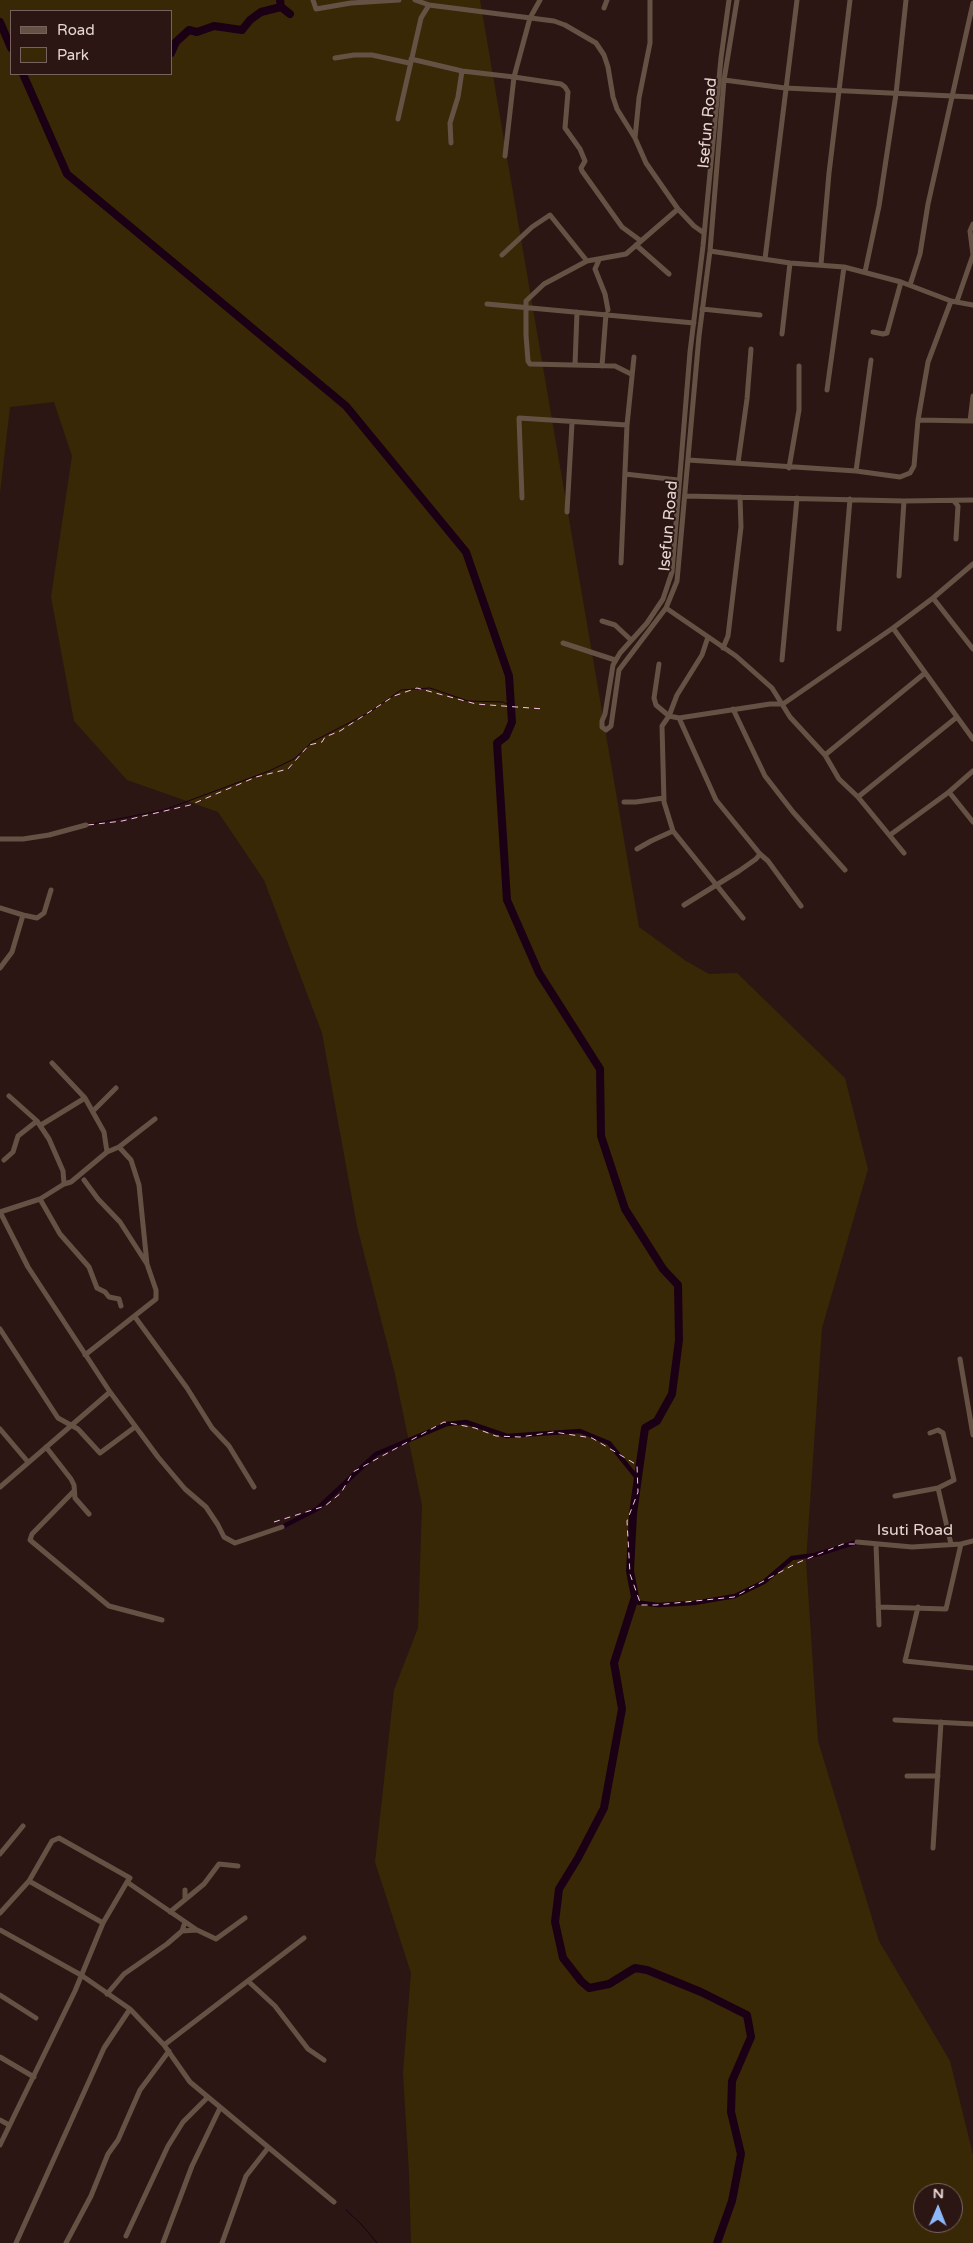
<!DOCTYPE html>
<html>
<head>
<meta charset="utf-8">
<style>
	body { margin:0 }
	#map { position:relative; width:973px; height:2243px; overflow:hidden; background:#2c1613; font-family:"Varela Round",sans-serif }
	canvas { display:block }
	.legend { position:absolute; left:10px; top:10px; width:162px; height:65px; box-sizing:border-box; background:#2c1613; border:1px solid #766360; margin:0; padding:6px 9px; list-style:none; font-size:15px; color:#e6d6d3 }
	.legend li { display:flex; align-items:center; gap:10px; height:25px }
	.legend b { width:25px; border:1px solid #766360 }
	.north { position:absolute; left:913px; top:2183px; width:50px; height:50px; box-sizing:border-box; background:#2c1613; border:1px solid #766360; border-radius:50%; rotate:1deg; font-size:14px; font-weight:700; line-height:20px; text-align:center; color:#e6d6d3 }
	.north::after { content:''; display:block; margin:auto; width:18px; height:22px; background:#8db9fc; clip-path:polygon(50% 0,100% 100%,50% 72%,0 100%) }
</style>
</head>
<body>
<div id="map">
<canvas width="973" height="2243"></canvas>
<ul class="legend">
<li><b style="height:6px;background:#655245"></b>Road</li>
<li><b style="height:14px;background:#392805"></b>Park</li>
</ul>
<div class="north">N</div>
</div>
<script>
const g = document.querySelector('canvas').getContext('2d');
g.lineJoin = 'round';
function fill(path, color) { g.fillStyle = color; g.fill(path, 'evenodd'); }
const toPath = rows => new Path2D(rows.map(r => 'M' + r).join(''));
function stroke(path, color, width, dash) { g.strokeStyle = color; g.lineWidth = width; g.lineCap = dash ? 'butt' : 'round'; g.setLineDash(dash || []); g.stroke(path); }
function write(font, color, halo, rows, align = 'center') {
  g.font = font + ' "Varela Round",sans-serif'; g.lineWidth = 4; g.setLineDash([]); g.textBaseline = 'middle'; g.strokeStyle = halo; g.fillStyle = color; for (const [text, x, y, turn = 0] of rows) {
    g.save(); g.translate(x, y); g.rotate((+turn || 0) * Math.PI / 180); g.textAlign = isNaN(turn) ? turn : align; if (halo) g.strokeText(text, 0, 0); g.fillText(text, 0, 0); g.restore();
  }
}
fill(toPath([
	[0,0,480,0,639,927,686,961,709,974,737,973,845,1078,868,1169,822,1328,806,1561,818,1741,879,1941,950,2061,973,2155,973,2243,411,2243,409,2172,403,2073,411,1973,375,1862,394,1690,418,1628,422,1505,395,1374,357,1226,322,1033,264,880,218,812,127,780,74,721,51,597,72,456,54,402,10,407,0,493],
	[11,11,171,11,171,74,11,74],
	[923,2193,953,2193,953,2223,923,2223]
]), '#392805');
stroke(toPath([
	[87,825,164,810,269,771,294,759,312,742,370,712,401,690,430,688,468,701,503,702,511,706],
	[346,2210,362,2225,377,2243]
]), '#1b0015', 1);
stroke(toPath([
	[282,1527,317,1509,376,1454,447,1424,466,1422,507,1436,580,1431,609,1443,638,1479],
	[634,1602,658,1605,694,1603,735,1596,764,1582,792,1558,815,1555,857,1542]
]), '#1b0015', 4.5);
stroke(toPath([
	[280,0,281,7,290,14],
	[0,22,11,48],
	[171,53,176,42,189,30,197,32,214,26,242,30,250,20,261,12,281,7],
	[23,74,67,174,346,406,466,552,509,676,512,722,506,736,497,743,507,900,539,973,600,1069,601,1136,625,1209,663,1269,678,1285,679,1340,672,1394,657,1421,645,1428,639,1470,633,1514,630,1571,635,1597,614,1663,622,1709,604,1808,578,1858,559,1889,555,1922,563,1958,581,1981,589,1988,609,1984,635,1968,647,1970,701,1992,747,2015,751,2037,732,2081,731,2112,741,2154,732,2201,717,2243]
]), '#1b0015', 8);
stroke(toPath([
	[88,825,122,821,190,805,256,777,288,769,309,745,322,742,325,737,340,731,394,696,417,688,476,704,544,709],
	[274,1522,325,1506,341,1493,353,1472,444,1422,475,1428,496,1436,520,1437,554,1432,592,1438,637,1465,638,1492,627,1521,630,1574,641,1605,656,1605,734,1597,797,1563,843,1544,856,1544]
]), '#fbc3eb', 1, [6, 5]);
stroke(toPath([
	[313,0,316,9,351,3,399,0],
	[415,0,429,5,554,21,565,25,596,43,604,55,608,67,613,97,617,109,635,138],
	[650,0,650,43,639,98,635,138,646,163,678,209,694,226,704,233],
	[729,0,721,58,703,246,690,352,672,572,663,599,647,623,620,653,613,665,605,714,602,721,602,727,606,730,611,726,619,670,666,608,677,581,699,336,710,251,724,80,737,0],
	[604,8,607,0],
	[335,58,354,55,372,55,409,63],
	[411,59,462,71,514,77,561,84,565,87,568,92,565,128,580,149,585,161,581,168,582,171,622,227,641,241],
	[724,80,785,88,973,97],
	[398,119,421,18,429,5],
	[451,143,450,123,458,97,462,71],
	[505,156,514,77,530,18,540,0],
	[636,245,669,274],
	[710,251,790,263,844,267,901,282,951,301,973,305],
	[502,255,532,227,550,215,587,261],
	[765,259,797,0],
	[599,260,595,269,605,294,608,310],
	[821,264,829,173,850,0],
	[865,272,879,206,896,94,906,0],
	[910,285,920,254,928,204,973,3],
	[957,301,973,255,970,231,973,224],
	[487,304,694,323],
	[702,309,760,315],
	[873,332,883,334,887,333,901,282],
	[782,334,790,263],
	[575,365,577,312],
	[602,366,606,314],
	[631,374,615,366,530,364,528,361,526,335,526,301,544,284,587,261,626,254,678,209],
	[827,390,844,267],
	[918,420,973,421],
	[970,421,973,396],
	[688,460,856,471,900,477,910,473,914,466,918,420,928,362,951,301],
	[738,463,747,399,751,349],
	[789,468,799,410,799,366],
	[856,471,871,360],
	[625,474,678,480],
	[685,496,904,501,973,500],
	[522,498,519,418,627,425],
	[954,501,958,506,956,539],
	[567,512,572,423],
	[621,563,627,425,634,357],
	[899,576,904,501],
	[933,598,973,649],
	[666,608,736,656,772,688,790,717,825,755,839,779,858,797,904,853],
	[602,621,615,625,631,640],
	[893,628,973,739],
	[839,629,850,499],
	[708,637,702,655,677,695,669,716,662,726,664,802,673,831,743,918],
	[563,643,615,660],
	[723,648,728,636,741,527,740,497],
	[782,660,797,498],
	[659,664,654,698,656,705,669,716,679,718,716,800,760,854,768,861,801,906],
	[733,709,765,776,793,812,845,870],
	[679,718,770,704,783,704,893,628,933,598,973,564],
	[825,755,925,673],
	[949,792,973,822],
	[858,797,957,717],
	[624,802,636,802,664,798],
	[890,835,949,792,973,771],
	[0,839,23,839,49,835,86,825],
	[637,849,651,841,673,831],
	[684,905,739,871,756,859,760,854],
	[0,908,23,915,12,952,0,968],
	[23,915,37,918,44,913,51,890],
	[52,1063,85,1098],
	[9,1096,37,1121],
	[93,1111,116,1088],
	[41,1125,85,1098,104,1132,107,1152],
	[4,1160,13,1152,18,1136,37,1121,49,1139,63,1171,64,1184],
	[84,1180,98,1199,120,1222,147,1264],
	[40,1199,60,1234,89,1267,97,1288,105,1292,109,1297,119,1299,121,1306],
	[0,1212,28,1267,110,1392,158,1457,185,1489,206,1507,218,1525,224,1537,235,1543,282,1527],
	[0,1212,40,1199,64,1184,71,1182,107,1152,119,1147],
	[135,1317,187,1388,212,1428,229,1446,254,1487],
	[0,1329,58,1418,78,1429,100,1453,135,1427],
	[85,1355,156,1299,156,1290,147,1264,139,1185,131,1160,119,1147,155,1119],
	[960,1359,973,1435],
	[0,1429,28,1462],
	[46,1447,71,1479,74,1485,75,1498,89,1514],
	[0,1487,110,1392],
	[938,1488,951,1544],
	[73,1492,32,1534,30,1540,109,1606,162,1620],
	[895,1496,938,1488,954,1480,943,1433,938,1430,930,1433],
	[857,1542,912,1547,961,1544,973,1541],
	[876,1544,879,1625],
	[878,1607,946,1609,961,1544],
	[918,1607,905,1661,973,1668],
	[895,1720,973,1724],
	[907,1776,938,1776],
	[933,1848,941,1722],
	[0,1854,23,1826],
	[29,1881,103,1923],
	[185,1898,185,1890],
	[170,1912,204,1884,219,1864,238,1866],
	[0,1913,29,1881,52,1841,59,1838,130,1878,127,1882,197,1930],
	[0,1930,81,1975,130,2009,164,2045,190,2082,334,2202],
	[182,1931,197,1930,216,1939,245,1918],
	[248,1981,275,2006,308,2049,324,2060],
	[107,1994,124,1974,167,1944,182,1931,185,1922],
	[0,1995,36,2018],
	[164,2045,304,1938],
	[0,2057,34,2077],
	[0,2120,9,2125],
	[0,2145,75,1991,103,1923,127,1882],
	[126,2236,168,2146,183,2122,207,2098],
	[16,2243,104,2048,130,2009],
	[66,2243,91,2196,108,2154,118,2140,140,2090,169,2051],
	[163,2243,192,2166,220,2108],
	[222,2243,246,2176,268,2148]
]), '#655245', 5);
write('16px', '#e6d6d3', '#2c1613', [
	["Isefun Road",708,123,-85],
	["Isefun Road",669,526,-85],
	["Isuti Road",915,1531]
]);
</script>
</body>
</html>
